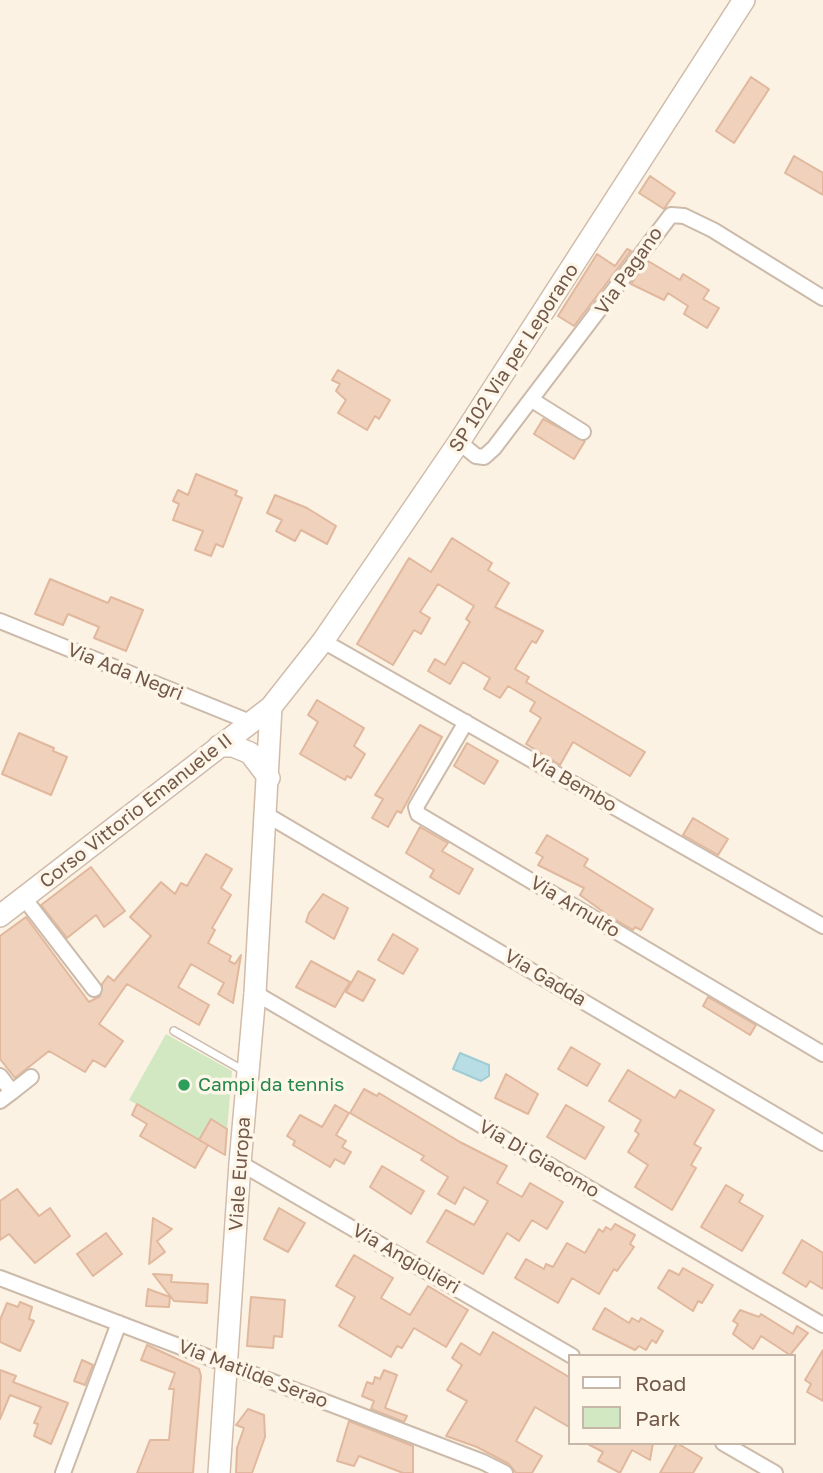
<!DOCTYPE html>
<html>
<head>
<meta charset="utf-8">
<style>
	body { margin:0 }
	#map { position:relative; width:823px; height:1473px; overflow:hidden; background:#fbf2e3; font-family:"Golos Text",sans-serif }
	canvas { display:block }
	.legend { position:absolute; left:568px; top:1354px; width:228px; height:91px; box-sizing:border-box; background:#fef6e9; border:2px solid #c6b7a9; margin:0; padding:9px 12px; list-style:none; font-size:21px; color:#72594a }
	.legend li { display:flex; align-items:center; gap:14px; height:35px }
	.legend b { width:35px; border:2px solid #c6b7a9 }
</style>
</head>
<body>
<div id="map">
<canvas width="823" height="1473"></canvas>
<ul class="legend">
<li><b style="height:9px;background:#fff"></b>Road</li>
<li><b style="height:19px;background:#d1e8c2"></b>Park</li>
</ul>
</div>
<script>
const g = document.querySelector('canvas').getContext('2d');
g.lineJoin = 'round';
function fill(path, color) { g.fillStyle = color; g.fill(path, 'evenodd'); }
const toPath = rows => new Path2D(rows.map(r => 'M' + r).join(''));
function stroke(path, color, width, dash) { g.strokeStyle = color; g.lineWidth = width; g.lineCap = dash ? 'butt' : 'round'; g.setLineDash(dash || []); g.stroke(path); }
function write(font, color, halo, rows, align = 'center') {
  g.font = font + ' "Golos Text",sans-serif'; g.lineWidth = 7; g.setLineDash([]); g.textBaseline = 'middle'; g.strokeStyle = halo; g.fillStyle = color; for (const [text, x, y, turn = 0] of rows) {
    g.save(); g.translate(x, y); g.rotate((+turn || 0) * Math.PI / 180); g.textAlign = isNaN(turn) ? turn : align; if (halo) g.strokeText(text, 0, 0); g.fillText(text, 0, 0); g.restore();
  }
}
fill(toPath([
	[166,1034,232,1071,225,1155,129,1100]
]), '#d1e8c2');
const water = toPath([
	[460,1053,489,1065,489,1076,481,1081,453,1069,460,1053]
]);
fill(water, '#b9dde4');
stroke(water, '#9fccd5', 2);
const building = toPath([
	[751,77,769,89,734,143,716,131,751,77],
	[794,156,823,173,823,195,785,173,794,156],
	[650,176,675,193,664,209,639,193,650,176],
	[627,249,631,251,574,326,558,316,597,254,615,266,627,249],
	[648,261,680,280,683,274,709,290,703,299,719,308,707,328,684,314,688,306,668,293,664,300,631,284,648,261],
	[338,370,390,400,379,419,375,416,367,430,338,413,346,400,336,391,340,384,332,380,338,370],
	[543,419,585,441,574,459,534,434,543,419],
	[196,474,237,491,235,495,242,498,223,547,216,544,211,556,195,550,203,531,173,520,179,504,173,501,178,490,188,495,196,474],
	[275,495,307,508,336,526,327,544,301,530,295,541,276,531,282,520,267,513,275,495],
	[452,538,492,563,488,570,509,583,495,607,543,631,536,643,532,641,515,669,529,677,526,682,645,752,630,776,573,742,560,765,526,744,541,718,530,711,535,702,508,686,500,698,484,689,490,678,463,662,450,684,428,671,435,659,445,665,470,622,466,619,474,606,438,584,420,612,430,618,421,634,414,630,393,665,357,644,409,558,431,572,452,538],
	[50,579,108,603,111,597,143,610,126,651,94,638,99,627,68,614,63,625,35,614,50,579],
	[317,700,364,728,354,746,365,754,351,778,347,776,345,780,300,754,318,722,308,715,317,700],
	[420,725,442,737,401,813,397,811,388,827,372,818,383,799,375,795,420,725],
	[19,733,54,748,53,751,67,757,51,795,2,774,19,733],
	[467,743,498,761,484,784,454,766,467,743],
	[693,818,728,839,718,855,683,835,693,818],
	[420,827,448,843,442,851,473,869,459,894,430,877,434,870,406,853,420,827],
	[547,835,588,859,584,866,653,909,641,930,635,927,633,930,609,916,580,895,584,888,538,865,543,857,536,853,547,835],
	[206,854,232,869,221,888,231,895,212,928,215,930,208,943,231,956,229,961,235,964,241,955,233,1003,218,994,224,983,191,964,178,987,209,1005,199,1025,127,984,99,1024,123,1041,105,1067,93,1060,85,1072,49,1051,15,1078,0,1059,0,936,26,917,89,1002,100,996,102,984,108,976,114,981,151,936,130,917,161,882,175,894,181,883,187,886,206,854],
	[91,867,125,911,104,927,96,915,67,938,41,905,91,867],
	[323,894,348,908,334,939,306,922,309,913,323,894],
	[393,934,418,949,403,974,378,960,393,934],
	[311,961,350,982,335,1007,296,987,311,961],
	[358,971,375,980,363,1001,346,992,358,971],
	[708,997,756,1025,750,1035,703,1006,708,997],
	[571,1047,600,1064,587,1086,558,1069,571,1047],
	[628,1070,675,1098,680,1090,714,1110,694,1144,701,1148,691,1165,696,1168,672,1210,635,1187,648,1165,628,1152,639,1134,635,1131,641,1120,609,1101,628,1070],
	[506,1074,538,1094,528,1114,495,1098,506,1074],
	[364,1089,377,1096,379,1093,460,1142,507,1166,497,1183,522,1197,530,1183,563,1202,547,1229,532,1220,519,1241,507,1233,483,1274,427,1242,446,1210,474,1225,488,1201,464,1187,455,1204,438,1194,448,1177,421,1160,424,1156,350,1113,364,1089],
	[137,1104,208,1145,195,1168,140,1136,147,1124,132,1115,137,1104],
	[335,1105,349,1113,336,1135,346,1141,342,1147,351,1152,344,1164,335,1159,330,1167,293,1145,295,1141,287,1136,300,1115,322,1127,335,1105],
	[566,1105,604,1127,585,1159,547,1137,566,1105],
	[211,1119,227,1129,225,1155,199,1140,211,1119],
	[382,1166,424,1191,411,1214,370,1187,382,1166],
	[726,1185,743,1195,739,1202,763,1216,742,1251,701,1227,726,1185],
	[17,1189,39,1216,50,1208,70,1236,35,1263,9,1234,0,1240,0,1201,17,1189],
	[279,1208,305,1223,288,1252,264,1239,279,1208],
	[153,1218,172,1229,157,1241,165,1252,149,1264,153,1218],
	[615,1224,635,1235,630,1244,634,1247,617,1271,614,1269,599,1294,572,1278,558,1303,515,1278,526,1259,544,1269,546,1264,553,1267,567,1243,585,1253,599,1229,603,1232,606,1227,611,1230,615,1224],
	[106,1233,122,1254,93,1276,77,1254,106,1233],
	[802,1240,823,1253,823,1289,810,1281,806,1287,783,1273,802,1240],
	[354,1255,393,1278,381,1298,410,1315,428,1286,468,1310,446,1347,414,1328,402,1348,397,1346,391,1357,339,1326,355,1297,336,1286,354,1255],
	[683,1268,713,1285,702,1303,698,1301,693,1311,658,1288,669,1270,679,1275,683,1268],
	[153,1274,172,1275,171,1282,208,1284,207,1303,174,1301,153,1274],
	[148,1289,170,1297,169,1307,146,1306,148,1289],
	[251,1297,285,1300,282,1337,274,1336,273,1348,247,1346,251,1297],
	[20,1302,32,1307,29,1319,34,1321,20,1351,0,1342,0,1320,7,1303,18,1307,20,1302],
	[605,1308,629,1323,632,1318,639,1322,641,1318,663,1331,656,1343,652,1340,646,1350,639,1346,635,1350,593,1329,605,1308],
	[740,1310,759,1317,761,1314,793,1334,797,1326,808,1333,790,1355,761,1336,753,1349,733,1334,738,1324,733,1321,740,1310],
	[493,1332,569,1377,569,1427,535,1407,516,1441,542,1456,532,1473,516,1473,509,1464,477,1447,446,1436,467,1401,447,1390,462,1365,452,1358,461,1343,480,1355,493,1332],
	[147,1345,199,1369,201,1376,193,1473,137,1473,150,1440,169,1440,174,1389,169,1389,175,1373,141,1360,147,1345],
	[823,1350,823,1401,807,1392,811,1384,805,1380,823,1350],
	[82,1360,93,1365,85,1385,74,1381,82,1360],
	[0,1370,16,1376,13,1382,68,1403,51,1444,34,1436,38,1424,34,1423,41,1407,10,1395,0,1419,0,1370],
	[384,1370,397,1375,385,1408,407,1416,404,1422,371,1409,374,1401,362,1396,367,1382,373,1384,375,1377,380,1379,384,1370],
	[248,1409,264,1415,265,1437,252,1473,236,1473,237,1448,244,1428,236,1425,248,1409],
	[349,1421,413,1446,413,1473,403,1473,359,1456,354,1466,337,1461,349,1421],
	[586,1443,653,1443,650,1460,632,1450,620,1473,598,1461,603,1452,586,1443],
	[677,1443,702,1458,693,1473,660,1473,677,1443]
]);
fill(building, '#efd1bc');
stroke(building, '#e1b89d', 2);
const lane = toPath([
	[174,1031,246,1072]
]);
const street = toPath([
	[532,400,583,432],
	[459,442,476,456,484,457,494,448,671,215,684,216,713,230,823,298],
	[0,621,250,722],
	[323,641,823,926],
	[466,722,416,807,418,814,823,1054],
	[267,815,823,1143],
	[24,898,94,989],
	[255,993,823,1325],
	[0,1076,12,1092,0,1101],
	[12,1092,31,1077],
	[240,1163,572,1356],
	[0,1278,483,1462,505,1473],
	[723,1443,775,1473],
	[63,1473,119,1323]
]);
const secondary = toPath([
	[219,746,233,746,250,753,269,778],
	[0,916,271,707,323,641,459,442,744,0],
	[219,1473,240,1163,255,993,271,707]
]);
stroke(lane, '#ccbaaa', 10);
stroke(street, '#ccbaaa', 18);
stroke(secondary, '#d1bcaa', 24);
stroke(lane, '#fff', 7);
stroke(street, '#fff', 14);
stroke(secondary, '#fff', 21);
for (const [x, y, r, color] of [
	[184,1085,7,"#2e9e5b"]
]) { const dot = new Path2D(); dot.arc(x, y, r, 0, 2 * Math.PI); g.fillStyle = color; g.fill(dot); stroke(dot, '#fef6e9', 2.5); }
write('19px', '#72594a', '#fef6e9', [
	["Via Pagano",629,271,-55],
	["SP 102 Via per Leporano",514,358,-57],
	["Via Ada Negri",125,672,22],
	["Via Bembo",573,783,30],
	["Corso Vittorio Emanuele II",136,811,-38],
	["Via Arnulfo",575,907,31],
	["Via Gadda",545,978,31],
	["Via Di Giacomo",539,1159,30],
	["Viale Europa",240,1174,-86],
	["Via Angiolieri",406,1259,30],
	["Via Matilde Serao",253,1374,21]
]);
write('19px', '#27864d', '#fef6e9', [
	["Campi da tennis",198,1085]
], 'left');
</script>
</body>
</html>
